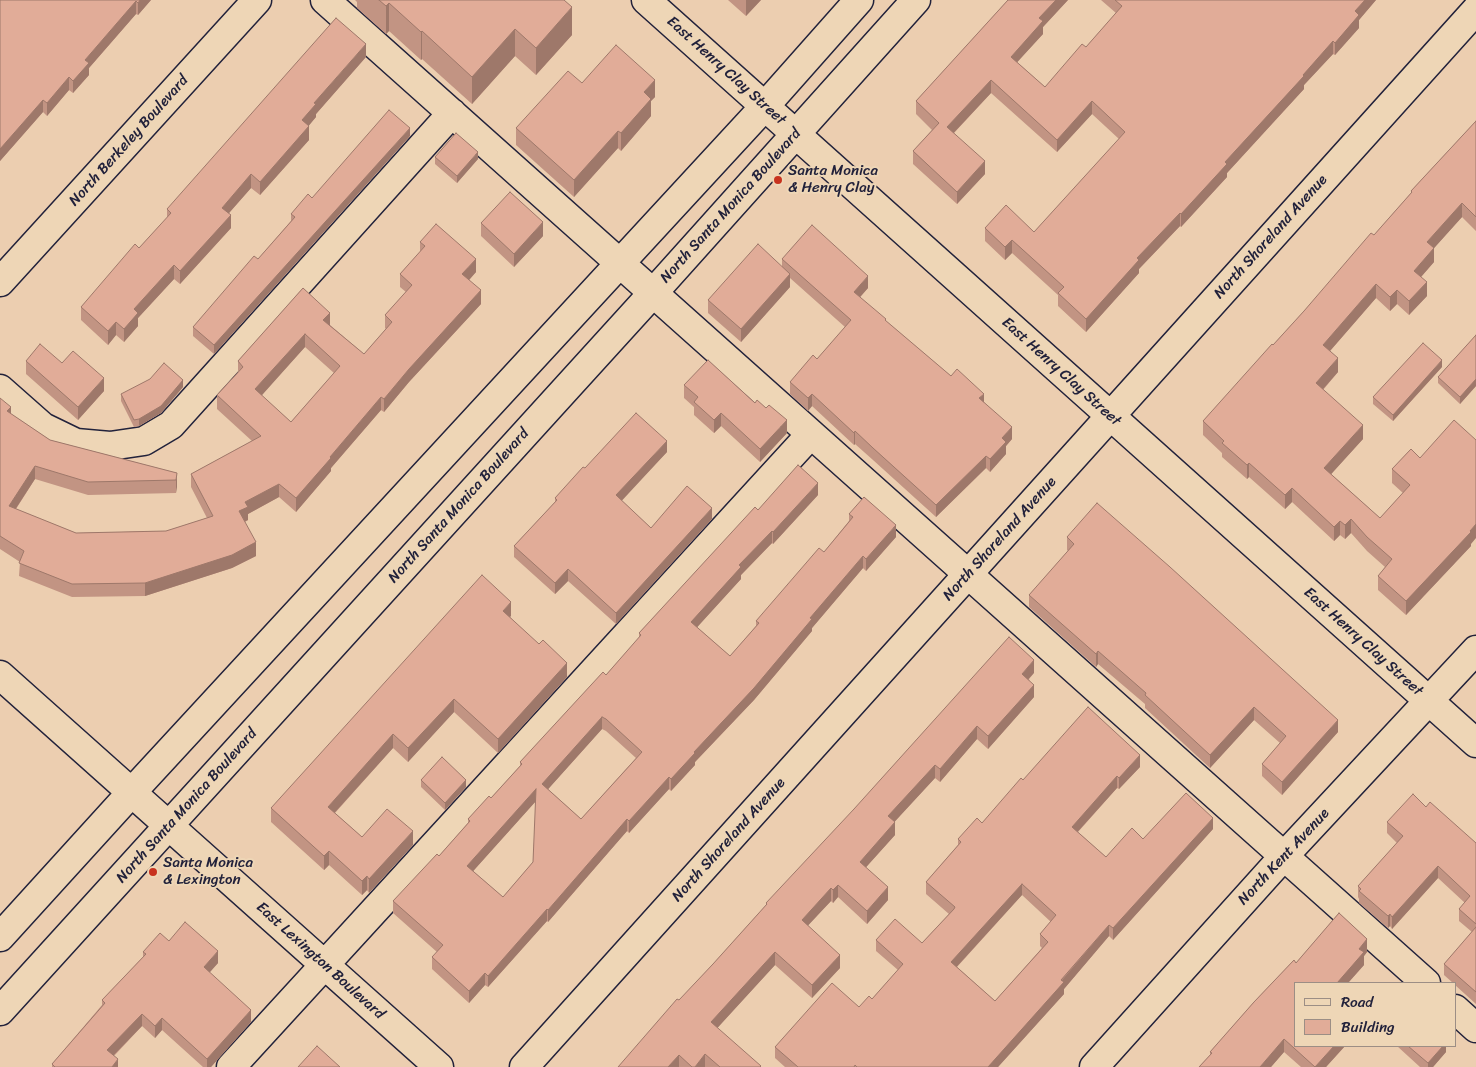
<!DOCTYPE html>
<html>
<head>
<meta charset="utf-8">
<style>
	body { margin:0 }
	#map { position:relative; width:1476px; height:1067px; overflow:hidden; background:#ecceb0; font-family:Sriracha,sans-serif }
	canvas { display:block }
	.legend { position:absolute; left:1294px; top:982px; width:162px; height:65px; box-sizing:border-box; background:#eed6b6; border:1px solid #9c8e85; margin:0; padding:6px 9px; list-style:none; font-size:15px; color:#22223b }
	.legend li { display:flex; align-items:center; gap:10px; height:25px }
	.legend b { width:25px; border:1px solid #9c8e85 }
</style>
</head>
<body>
<div id="map">
<canvas width="1476" height="1067"></canvas>
<ul class="legend">
<li><b style="height:6px;background:#eed6b6"></b>Road</li>
<li><b style="height:14px;background:#e1ac98"></b>Building</li>
</ul>
</div>
<script>
const g = document.querySelector('canvas').getContext('2d');
g.lineJoin = 'round';
const toPath = rows => new Path2D(rows.map(r => 'M' + r).join(''));
function stroke(path, color, width, dash) { g.strokeStyle = color; g.lineWidth = width; g.lineCap = dash ? 'butt' : 'round'; g.setLineDash(dash || []); g.stroke(path); }
function fill(path, color) { g.fillStyle = color; g.fill(path, 'evenodd'); }
function write(font, color, halo, rows, align = 'center') {
  g.font = font + ' Sriracha,sans-serif'; g.lineWidth = 4; g.setLineDash([]); g.textBaseline = 'middle'; g.strokeStyle = halo; g.fillStyle = color; for (const [text, x, y, turn = 0] of rows) {
    g.save(); g.translate(x, y); g.rotate((+turn || 0) * Math.PI / 180); g.textAlign = isNaN(turn) ? turn : align; if (halo) g.strokeText(text, 0, 0); g.fillText(text, 0, 0); g.restore();
  }
}
const minor = toPath([
	[325,0,1426,983],
	[646,0,1476,743],
	[0,282,257,0],
	[0,389,43,427,76,443,110,446,144,441,171,425,452,113],
	[0,675,439,1067],
	[0,937,131,793,765,106,859,0],
	[1455,1009,1476,1028],
	[0,1011,653,293,916,0],
	[231,1067,811,434],
	[524,1067,1476,10],
	[1094,1067,1284,856,1476,650]
]);
stroke(minor, '#22223b', 31);
stroke(minor, '#eed6b6', 28);
fill(toPath([
	[0,0,151,0,138,15,136,14,89,68,89,75,73,93,69,90,47,116,43,112,0,161],
	[355,0,564,0,572,35,536,75,515,56,472,104,422,59,421,60,389,31,386,34,357,8,357,2],
	[728,0,761,0,746,16],
	[1008,0,1068,0,1043,27,1043,34,1017,62,1045,87,1086,47,1116,13,1101,0,1376,0,1359,20,1359,28,1335,55,1333,54,1304,85,1304,89,1227,173,1227,177,1181,227,1180,226,1139,269,1139,273,1086,332,1058,306,1058,295,1012,253,1005,260,985,241,985,228,1034,232,1119,139,1092,114,1057,152,991,93,954,133,985,174,957,204,913,164,913,151,932,130,916,114,916,101],
	[366,57,316,114,316,117,308,126,309,140,260,195,251,188,229,213,231,228,180,284,174,279,138,318,138,326,124,342,116,335,108,345,81,320,81,307,139,248,167,218,167,209],
	[582,83,655,97,651,101,651,116,621,151,618,148,574,197,516,145,516,128],
	[1476,121,1476,231,1462,217,1434,248,1434,262,1421,277,1427,296,1409,315,1397,304,1390,311,1376,298,1330,351,1338,372,1323,390,1363,439,1331,474,1380,518,1403,493,1392,483,1392,469,1411,449,1471,544,1471,546,1406,615,1378,590,1378,576,1385,567,1367,551,1351,533,1345,539,1340,535,1334,541,1292,502,1285,509,1249,477,1247,479,1222,457,1222,453,1203,435,1203,421,1374,235,1411,193,1411,191],
	[410,136,214,354,193,336,193,327,258,259,291,221,291,214,312,198],
	[435,157,478,159,457,183,435,164],
	[481,223,543,236,514,267,481,236],
	[420,242,476,272,469,280,481,304,409,382,384,412,381,410,331,468,331,471,296,512,279,497,248,514,248,520,245,522,256,556,232,568,145,596,72,597,19,576,20,562,0,549,0,398,11,414,50,440,177,473,176,493,88,495,35,479,16,509,76,533,166,531,207,518,191,487,191,474,252,441,217,409,217,395,238,373,238,361,303,288,330,325,364,354,386,329,385,328,385,315,406,292,400,287,400,274,420,252],
	[305,347,334,373,291,422,261,395],
	[782,259,868,288,860,297,886,321,951,376,984,402,1012,439,1006,446,1006,454,990,472,986,468,936,517,873,460,855,444,854,445,812,406,808,411,790,394,790,382,817,359,845,327,790,278,790,287,741,342,708,313,708,300,782,267],
	[1476,335,1476,386,1460,404,1438,383,1438,377],
	[26,361,62,363,104,391,78,420,26,374],
	[1442,367,1393,421,1373,404,1373,397],
	[684,385,787,433,760,462,721,426,714,433,694,415,694,407,684,398],
	[183,387,161,413,139,426,134,427,121,401,121,394],
	[667,452,621,500,651,528,712,519,616,624,568,581,555,594,514,557,514,546,555,502,555,498,585,468],
	[818,495,773,544,772,543,741,575,741,579,697,627,730,656,756,626,756,621,824,552,849,521,849,514,896,537,866,571,863,568,812,628,812,631,754,700,695,762,695,765,671,791,669,789,629,833,627,831,548,922,547,921,488,987,485,985,469,1003,432,969,432,957,437,952,393,913,393,901,439,856,468,823,468,819,491,798,520,766,520,762,606,675,639,638,639,633,758,510],
	[602,729,606,731,636,758,581,819,548,789],
	[536,801,533,862,503,897,473,871],
	[1067,537,1338,732,1282,795,1262,776,1262,764,1280,743,1254,720,1210,768,1145,708,1145,704,1098,664,1096,667,1029,607,1029,595,1068,551,1067,550],
	[511,616,510,617,567,677,498,753,454,712,408,762,393,748,335,813,362,837,413,845,369,893,367,890,362,895,329,865,324,870,271,822,271,808],
	[1034,673,1029,679,1034,697,988,749,977,739,940,782,935,778,894,822,895,835,866,867,888,900,867,924,838,897,833,903,831,901,808,925,840,968,812,998,775,965,717,1028,761,1067,618,1067,713,964,766,905,766,903],
	[1140,767,1119,789,1117,788,1078,832,1106,857,1143,839,1213,829,1113,940,1109,936,1064,989,1064,994,998,1067,785,1067,775,1058,775,1047,859,1007,872,999,898,970,876,951,876,940,922,943,949,914,926,894,926,882,958,845,958,839,982,823,1023,780],
	[1022,895,1051,922,1040,934,1040,946,1042,948,995,1001,957,967],
	[421,780,466,787,445,810,421,787],
	[1426,807,1476,843,1476,1004,1455,985,1455,983,1453,983,1444,975,1444,964,1472,932,1459,921,1459,909,1465,903,1438,878,1392,929,1390,926,1388,928,1359,903,1359,899,1358,897,1358,886,1397,843,1387,833,1387,822],
	[1339,913,1367,939,1367,952,1364,956,1364,965,1348,983,1295,983,1295,1046,1345,1046,1326,1067,1301,1067,1284,1052,1271,1067,1199,1067,1210,1055,1210,1052,1254,1002,1294,960,1296,963],
	[169,941,218,963,209,972,251,1022,211,1067,203,1067,162,1030,155,1038,142,1026,114,1056,118,1067,52,1067,52,1064,102,1005,102,1000,143,957,143,952],
	[1397,1046,1446,1046,1446,1052,1433,1067,1420,1067]
]), '#c29483');
fill(toPath([
	[140,0,151,0,138,15,138,3],
	[746,0,761,0,746,16],
	[1056,0,1068,0,1043,27,1043,34,1011,69,1011,57,1039,18],
	[1365,0,1376,0,1359,20,1359,28,1335,55,1335,43,1355,11],
	[136,1,136,14,89,68,89,75,73,93,73,81,85,60],
	[389,3,389,31,386,34,386,6],
	[572,7,572,35,536,75,536,48],
	[515,29,515,56,472,104,472,77],
	[422,31,422,59,421,60,421,32],
	[1333,41,1333,54,1304,85,1304,89,1227,173,1227,177,1181,227,1181,214,1225,162],
	[366,44,366,57,316,114,316,117,302,134,302,120,314,103],
	[69,77,69,90,47,116,47,103],
	[655,80,655,97,651,101,651,116,621,151,621,133,644,92],
	[991,80,991,93,947,140,947,127],
	[43,100,43,112,0,161,0,149],
	[1092,101,1092,114,1057,152,1057,140],
	[309,126,309,140,260,195,260,182],
	[410,128,410,136,214,354,214,345],
	[618,131,618,148,574,197,574,180],
	[478,152,478,159,457,183,457,176],
	[985,161,985,174,957,204,957,192],
	[251,174,251,188,222,221,222,208],
	[1462,203,1462,217,1427,256,1427,242],
	[1180,213,1180,226,1139,269,1139,273,1086,332,1086,319,1137,258],
	[231,215,231,228,180,284,180,271],
	[543,222,543,236,514,267,514,254],
	[1012,240,1012,253,1005,260,1005,247],
	[1434,248,1434,262,1414,285,1414,271],
	[476,259,476,272,462,288,462,274],
	[174,265,174,279,138,318,138,326,124,342,124,329,134,309],
	[790,274,790,287,741,342,741,329],
	[868,276,868,288,854,304,854,292],
	[1427,282,1427,296,1409,315,1409,301],
	[1376,284,1376,298,1323,359,1323,345],
	[481,290,481,304,409,382,384,412,384,399,409,369],
	[1397,290,1397,304,1390,311,1390,297],
	[330,313,330,326,323,320],
	[116,322,116,335,108,345,108,331],
	[305,334,305,347,255,403,255,389],
	[1338,358,1338,372,1316,397,1316,383],
	[1442,360,1442,367,1393,421,1393,415],
	[104,378,104,391,78,420,78,407],
	[1476,379,1476,386,1460,404,1460,397],
	[183,380,183,387,161,413,139,426,139,419],
	[812,394,812,406,808,411,808,398],
	[984,394,984,406,979,398],
	[381,397,381,410,331,468,331,471,296,512,296,498,330,457],
	[11,407,11,420,7,411],
	[721,413,721,426,714,433,714,420],
	[787,420,787,433,760,462,760,449],
	[1363,425,1363,439,1324,482,1324,468],
	[1012,427,1012,439,1006,446,1006,454,990,472,990,459,1002,438],
	[855,431,855,444,854,445,854,433],
	[667,441,667,452,616,507,616,495],
	[986,456,986,468,936,517,936,505],
	[1249,463,1249,477,1247,479,1247,465],
	[35,466,35,479,9,519,9,506],
	[177,473,177,487,176,493,176,480],
	[818,483,818,495,773,544,773,532],
	[279,484,279,497,248,514,248,520,239,524,239,511,245,502],
	[1292,488,1292,502,1285,509,1285,495],
	[712,508,712,519,616,624,616,613],
	[1351,519,1351,533,1345,539,1345,525],
	[1340,521,1340,535,1334,541,1334,527],
	[1476,524,1476,538,1471,544,1471,546,1406,615,1406,601],
	[896,525,896,537,866,571,866,559],
	[772,531,772,543,741,575,741,579,691,634,691,622,739,565],
	[256,542,256,556,232,568,145,596,145,583],
	[863,556,863,568,812,628,812,631,754,700,695,762,695,765,671,791,671,779],
	[568,569,568,581,555,594,555,583],
	[511,602,511,616,503,625,503,611],
	[1098,651,1098,664,1096,667,1096,654],
	[1034,660,1034,673,1022,686,1022,674],
	[567,663,567,677,498,753,498,739],
	[1034,685,1034,697,988,749,988,736],
	[454,699,454,712,408,762,408,748],
	[1254,707,1254,720,1210,768,1210,755],
	[602,717,602,729,542,796,542,784],
	[1338,720,1338,732,1282,795,1282,782],
	[977,726,977,739,940,782,940,769],
	[393,734,393,748,328,820,328,807],
	[1140,755,1140,767,1119,789,1119,778],
	[935,765,935,778,888,829,888,816],
	[1117,776,1117,788,1072,838,1072,827],
	[669,777,669,789,629,833,629,821],
	[466,780,466,787,445,810,445,803],
	[536,789,536,801,467,878,467,866],
	[1213,818,1213,829,1113,940,1113,928],
	[627,819,627,831,548,922,548,910],
	[895,822,895,835,860,874,860,862],
	[413,831,413,845,369,893,369,879],
	[329,851,329,865,324,870,324,856],
	[1438,866,1438,878,1392,929,1392,917],
	[367,876,367,890,362,895,362,881],
	[1022,884,1022,895,951,973,951,962],
	[838,885,838,897,833,903,833,890],
	[888,887,888,900,867,924,867,911],
	[831,888,831,901,802,932,802,920],
	[547,909,547,921,488,987,488,976],
	[1390,914,1390,926,1388,928,1388,916],
	[1109,925,1109,936,1064,989,1064,994,998,1067,988,1067],
	[1367,939,1367,952,1364,956,1364,965,1348,983,1337,983,1359,949],
	[218,951,218,963,204,979,204,967],
	[775,952,775,965,711,1035,711,1022],
	[840,955,840,968,812,998,812,985],
	[485,973,485,985,469,1003,469,991],
	[251,1010,251,1022,211,1067,207,1067,207,1059],
	[142,1014,142,1026,107,1062,107,1050],
	[162,1018,162,1030,155,1038,155,1026],
	[1284,1039,1284,1052,1271,1067,1260,1067],
	[1334,1046,1345,1046,1326,1067,1315,1067],
	[1443,1046,1446,1046,1446,1052,1433,1067,1428,1067,1428,1063],
	[705,1054,705,1067,695,1067],
	[679,1055,679,1067,668,1067],
	[118,1059,118,1067,112,1067]
]), '#9e786a');
const building = toPath([
	[0,0,140,0,138,3,136,1,85,60,89,63,73,81,69,77,47,103,43,100,0,149,0,0],
	[379,0,564,0,572,7,536,48,515,29,472,77,422,31,421,32,389,3,386,6,379,0],
	[1008,0,1056,0,1039,18,1043,21,1011,57,1045,87,1082,44,1086,47,1122,6,1115,0,1365,0,1355,11,1359,15,1335,43,1333,41,1303,75,1304,76,1225,162,1227,164,1181,214,1180,213,1137,258,1139,260,1086,319,1058,293,1064,287,1012,240,1005,247,985,228,1006,205,1034,232,1125,132,1092,101,1057,140,991,80,947,127,985,161,957,192,913,151,939,123,916,101,1008,0],
	[336,18,366,44,314,103,316,104,302,120,309,126,260,182,251,174,222,208,231,215,180,271,174,265,134,309,138,313,124,329,116,322,108,331,81,307,135,244,139,248,171,213,167,209,336,18],
	[616,45,655,80,644,92,651,99,621,133,618,131,574,180,516,128,568,71,582,83,616,45],
	[389,110,410,128,214,345,193,327,254,256,258,259,295,217,291,214,308,194,312,198,389,110],
	[1476,121,1476,217,1462,203,1427,242,1434,248,1414,271,1427,282,1409,301,1397,290,1390,297,1376,284,1323,345,1338,358,1316,383,1363,425,1324,468,1380,518,1410,485,1392,469,1411,449,1420,458,1454,420,1476,440,1476,524,1470,531,1471,532,1406,601,1378,576,1392,559,1367,537,1351,519,1345,525,1340,521,1334,527,1292,488,1285,495,1249,463,1247,465,1222,443,1224,441,1203,421,1272,344,1273,345,1304,311,1371,233,1374,235,1412,192,1411,191,1476,121],
	[456,133,478,152,457,176,435,157,456,133],
	[510,192,543,222,514,254,481,223,510,192],
	[436,224,476,259,462,274,481,290,409,369,384,399,381,397,330,457,331,458,296,498,279,484,245,502,248,507,239,511,256,542,232,555,145,583,72,584,19,563,24,551,0,536,0,398,11,407,7,411,50,440,177,473,176,480,88,482,35,466,9,506,76,533,166,531,213,516,191,474,261,436,217,395,243,367,238,361,303,288,330,313,323,320,364,354,392,322,385,315,412,285,400,274,425,246,420,242,436,224],
	[305,334,340,366,291,422,255,389,305,334],
	[812,225,868,276,854,292,886,319,885,320,951,376,957,369,984,394,979,398,1012,427,1002,438,1006,442,990,459,986,456,936,505,873,448,855,431,854,433,812,394,808,398,790,382,813,355,817,359,851,320,782,259,812,225],
	[758,244,790,274,741,329,708,300,758,244],
	[1476,335,1476,379,1460,397,1438,377,1476,335],
	[1423,343,1442,360,1393,415,1373,397,1423,343],
	[40,344,62,363,73,351,104,378,78,407,26,361,40,344],
	[708,360,755,403,757,400,766,408,769,405,787,420,760,449,721,413,714,420,694,402,698,397,684,385,708,360],
	[164,363,183,380,161,406,139,419,134,420,121,394,150,379,164,363],
	[636,413,667,441,616,495,651,528,687,486,712,508,616,613,568,569,555,583,514,546,557,500,555,498,583,467,585,468,636,413],
	[798,465,818,483,773,532,772,531,739,565,741,567,691,622,730,656,759,623,756,621,819,548,824,552,853,517,849,514,864,497,896,525,866,559,863,556,810,618,812,619,754,688,694,752,695,753,671,779,669,777,629,821,627,819,548,910,547,909,488,976,485,973,469,991,432,957,443,945,393,901,437,854,439,856,470,821,468,819,489,796,491,798,522,764,520,762,603,672,606,675,641,635,639,633,755,507,758,510,798,465],
	[602,717,606,719,642,752,581,819,542,784,602,717],
	[536,789,533,862,503,897,467,866,536,789],
	[1097,503,1170,567,1338,720,1282,782,1262,764,1286,736,1254,707,1210,755,1145,695,1146,693,1098,651,1096,654,1029,595,1074,544,1067,537,1097,503],
	[482,575,511,602,503,611,539,644,543,640,567,663,498,739,454,699,408,748,393,734,328,807,362,837,387,809,413,831,369,879,367,876,362,881,329,851,324,856,271,808,482,575],
	[1009,637,1034,660,1022,674,1034,685,988,736,977,726,940,769,935,765,888,816,895,822,860,862,888,887,867,911,838,885,833,890,831,888,802,920,840,955,812,985,775,952,711,1022,761,1066,760,1067,720,1067,705,1054,695,1067,692,1067,679,1055,668,1067,618,1067,677,999,679,1000,713,964,767,904,766,903,854,809,1009,637],
	[1088,707,1140,755,1119,778,1117,776,1072,827,1106,857,1132,828,1143,839,1186,793,1213,818,1113,928,1109,925,1061,980,1064,982,988,1067,857,1067,855,1065,854,1067,798,1067,775,1047,832,983,859,1007,869,996,872,999,903,964,876,940,895,919,922,943,954,909,955,907,926,882,961,842,958,839,977,818,982,823,1021,778,1023,780,1088,707],
	[1022,884,1056,915,1040,934,1048,942,995,1001,951,962,1022,884],
	[442,757,466,780,445,803,421,780,442,757],
	[1413,794,1426,807,1430,802,1476,843,1476,924,1459,909,1470,896,1438,866,1392,917,1390,914,1388,916,1359,891,1361,889,1358,886,1403,836,1387,822,1413,794],
	[1339,913,1367,939,1359,949,1364,952,1337,983,1295,983,1295,1046,1334,1046,1315,1067,1284,1039,1260,1067,1199,1067,1212,1053,1210,1052,1254,1002,1294,960,1296,963,1339,913],
	[185,922,218,951,204,967,251,1010,207,1059,162,1018,155,1026,142,1014,107,1050,118,1059,112,1067,55,1067,52,1064,105,1003,102,1000,146,954,143,952,160,933,169,941,185,922],
	[1476,927,1476,992,1444,964,1476,927],
	[317,1046,340,1067,298,1067,317,1046],
	[1408,1046,1443,1046,1428,1063,1408,1046]
]);
fill(building, '#e1ac98');
stroke(building, '#9e786a', 1);
for (const [x, y, r, color] of [
	[778,180,5,"#c8321e"],
	[153,872,5,"#c8321e"]
]) { const dot = new Path2D(); dot.arc(x, y, r, 0, 2 * Math.PI); g.fillStyle = color; g.fill(dot); stroke(dot, '#eed6b6', 2); }
write('15px', '#22223b', '#eed6b6', [
	["East Henry Clay Street",726,71,42],
	["North Berkeley Boulevard",129,141,-48],
	["North Santa Monica Boulevard",731,206,-48],
	["North Shoreland Avenue",1271,237,-48],
	["East Henry Clay Street",1061,372,42],
	["North Santa Monica Boulevard",459,506,-48],
	["North Shoreland Avenue",1000,539,-48],
	["East Henry Clay Street",1363,642,42],
	["North Santa Monica Boulevard",187,806,-48],
	["North Shoreland Avenue",729,840,-48],
	["North Kent Avenue",1284,857,-47],
	["East Lexington Boulevard",320,961,42]
]);
write('15px', '#22223b', '#eed6b6', [
	["Santa Monica",788,171],
	["& Henry Clay",788,188],
	["Santa Monica",163,863],
	["& Lexington",163,880]
], 'left');
</script>
</body>
</html>
